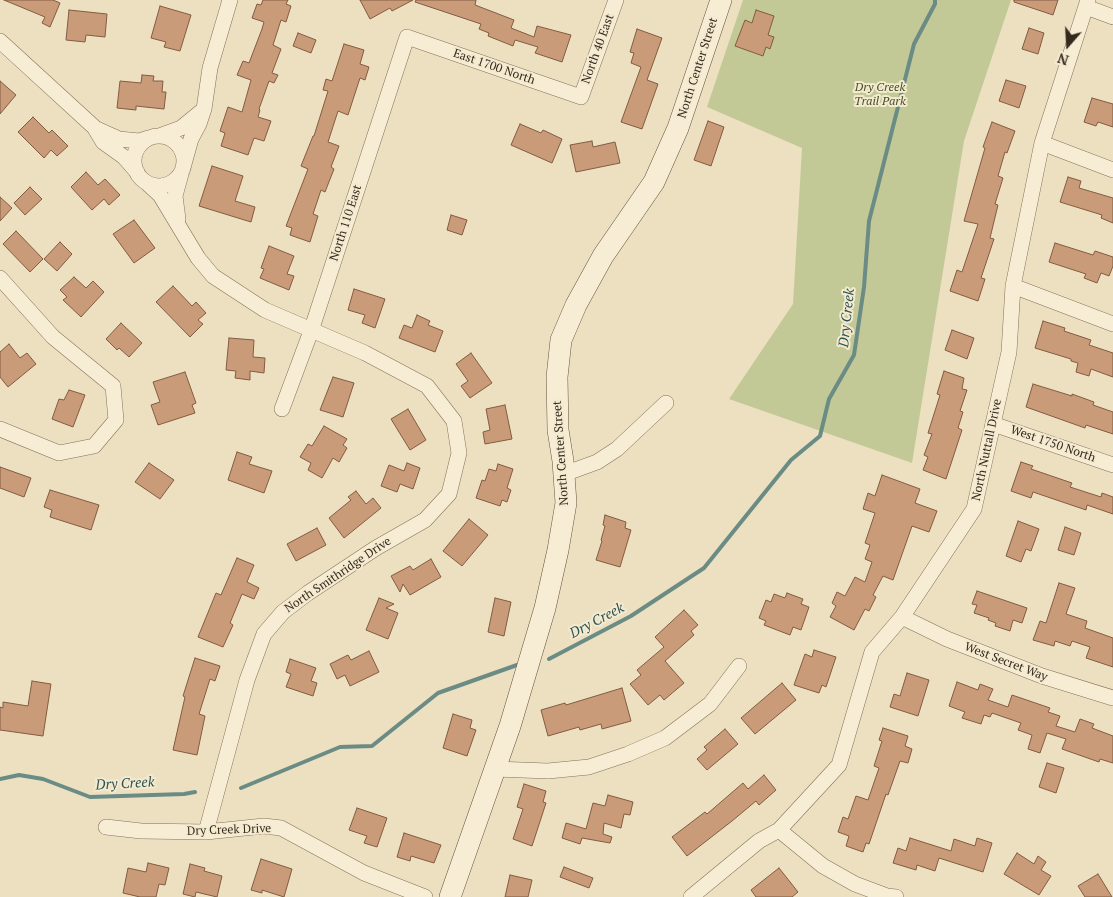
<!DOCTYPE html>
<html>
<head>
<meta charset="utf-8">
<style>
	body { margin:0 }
	#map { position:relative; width:1113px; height:897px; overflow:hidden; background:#ece0c1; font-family:"PT Serif",serif }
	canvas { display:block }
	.north { position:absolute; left:1043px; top:20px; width:50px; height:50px; -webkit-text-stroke:4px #f4ead0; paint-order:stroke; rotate:199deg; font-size:14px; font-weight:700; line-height:20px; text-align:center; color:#35291d }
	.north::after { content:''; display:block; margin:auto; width:18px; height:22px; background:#35291d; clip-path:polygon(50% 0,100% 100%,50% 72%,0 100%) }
</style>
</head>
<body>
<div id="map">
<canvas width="1113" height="897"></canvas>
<div class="north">N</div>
</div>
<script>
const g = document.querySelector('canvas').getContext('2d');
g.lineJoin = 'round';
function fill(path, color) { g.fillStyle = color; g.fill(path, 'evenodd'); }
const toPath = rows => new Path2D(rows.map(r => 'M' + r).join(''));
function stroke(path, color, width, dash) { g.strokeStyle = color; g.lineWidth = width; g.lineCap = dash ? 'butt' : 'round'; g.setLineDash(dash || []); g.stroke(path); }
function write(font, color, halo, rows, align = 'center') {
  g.font = font + ' "PT Serif",serif'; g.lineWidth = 4; g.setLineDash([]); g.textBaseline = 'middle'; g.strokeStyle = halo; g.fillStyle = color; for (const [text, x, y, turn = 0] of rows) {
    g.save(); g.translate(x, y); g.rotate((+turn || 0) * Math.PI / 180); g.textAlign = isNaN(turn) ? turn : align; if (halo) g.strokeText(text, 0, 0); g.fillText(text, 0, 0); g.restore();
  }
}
fill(toPath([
	[743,0,1011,0,964,141,912,463,729,399,793,304,802,148,707,107]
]), '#c3c996');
stroke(toPath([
	[549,659,631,616,704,568,791,460,820,436,829,399,854,355,864,287,869,221,914,44,935,4,935,0],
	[0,779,19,775,43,779,90,797,184,794,195,792],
	[241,788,340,747,372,746,438,693,517,665]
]), '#6b8c84', 4);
const building = toPath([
	[4,0,53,0,60,3,50,27,42,23,45,17,4,0],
	[263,0,288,0,286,4,291,6,286,22,281,20,273,45,281,49,272,73,278,75,274,83,269,81,259,109,260,110,258,117,271,121,264,141,254,138,248,155,221,146,225,133,220,131,228,107,242,112,251,80,237,75,243,61,249,63,262,29,264,22,252,18,257,4,261,5,263,0],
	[360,0,413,0,392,11,390,8,370,19,360,0],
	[416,0,476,0,475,5,514,20,511,28,534,37,537,26,571,35,562,62,535,53,538,47,515,40,513,46,488,36,489,33,479,29,481,24,415,2,416,0],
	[1014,0,1058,0,1053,15,1014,2,1014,0],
	[160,6,191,15,180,51,164,47,166,42,151,38,160,6],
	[69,10,107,14,105,37,86,35,85,42,66,40,69,10],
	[756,10,774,16,768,35,774,37,770,49,766,47,763,56,735,46,745,20,752,23,756,10],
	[1029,28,1044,33,1038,54,1022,49,1029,28],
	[637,29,662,38,647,80,658,84,642,129,621,122,641,67,631,63,634,53,630,52,637,29],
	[298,33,316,40,311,53,293,46,298,33],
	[344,44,364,50,360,64,369,67,365,80,360,78,348,115,338,111,328,142,339,146,331,167,334,169,325,192,321,190,313,214,318,216,310,242,290,235,292,228,286,226,308,169,301,166,313,136,314,136,328,91,323,90,326,79,332,81,344,44],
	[142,75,154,76,153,81,163,81,162,92,166,92,164,109,136,106,136,110,117,108,120,81,141,83,142,75],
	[1006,80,1026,86,1019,108,999,101,1006,80],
	[0,81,16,95,0,114,0,81],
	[1092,98,1113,104,1113,127,1098,122,1096,126,1084,122,1092,98],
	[33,117,49,133,52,130,68,146,57,156,51,150,44,158,18,132,33,117],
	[708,121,724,127,711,166,694,160,708,121],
	[992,122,1015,131,1007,153,1005,152,998,176,1003,178,995,204,998,205,990,238,994,239,981,278,985,279,978,301,950,291,957,270,962,272,978,224,964,221,985,148,983,147,992,122],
	[520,124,541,133,543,130,562,139,552,163,511,145,520,124],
	[592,141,593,147,615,142,620,163,576,172,570,145,592,141],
	[212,166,243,176,235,201,255,207,251,222,199,206,212,166],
	[86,172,98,185,105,179,120,195,109,205,104,199,92,210,71,187,86,172],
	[1068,177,1081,181,1079,188,1113,198,1113,223,1101,218,1102,215,1060,202,1068,177],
	[30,187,42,199,25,215,14,203,30,187],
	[0,197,12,208,0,221,0,197],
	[451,215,467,220,462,235,447,230,451,215],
	[134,220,155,248,134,263,113,234,134,220],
	[16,231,43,259,30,272,3,244,16,231],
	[60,242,72,254,57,271,44,259,60,242],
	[1055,243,1093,255,1095,251,1113,257,1113,266,1109,276,1101,273,1097,283,1084,278,1086,274,1049,262,1055,243],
	[269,246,294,256,287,274,294,276,289,290,260,278,264,269,261,268,269,246],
	[74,277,86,288,93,281,104,292,81,317,63,300,67,297,60,290,74,277],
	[173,286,192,306,196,302,206,313,198,320,203,324,190,337,156,302,173,286],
	[354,289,385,299,375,328,362,323,365,315,348,310,354,289],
	[417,315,430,321,428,325,443,331,435,352,399,338,404,325,412,328,417,315],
	[1043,321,1065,328,1064,331,1091,340,1089,345,1113,353,1113,377,1091,369,1089,376,1076,372,1078,363,1071,361,1071,359,1035,348,1043,321],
	[121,323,142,343,129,357,119,348,117,350,106,339,121,323],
	[952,330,974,338,967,359,945,350,952,330],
	[229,338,254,340,253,357,265,358,264,373,250,371,250,380,235,378,236,371,226,370,229,338],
	[9,344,20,358,27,353,36,364,8,387,0,377,0,352,9,344],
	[471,353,492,383,470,398,461,386,468,381,456,364,471,353],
	[944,371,964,378,962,389,967,390,960,411,963,412,958,428,962,430,946,479,923,470,928,457,924,455,932,434,928,433,940,395,937,394,944,371],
	[185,372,196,403,192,405,195,413,158,425,151,405,160,402,153,382,185,372],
	[333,377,354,383,343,417,320,410,333,377],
	[1033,384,1072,396,1072,394,1094,402,1093,405,1113,412,1113,434,1086,425,1085,428,1026,407,1033,384],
	[69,390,85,395,73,427,52,419,59,399,64,400,69,390],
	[505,405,512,439,485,444,483,432,490,430,486,409,505,405],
	[408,409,426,440,410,450,391,419,408,409],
	[324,426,347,439,343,445,347,448,339,462,333,458,322,478,308,470,311,463,300,457,308,444,312,446,324,426],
	[237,452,252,457,249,464,272,471,264,493,228,480,237,452],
	[1021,462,1033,466,1031,469,1072,483,1070,487,1101,497,1102,493,1113,497,1113,514,1087,505,1086,510,1033,492,1031,498,1011,491,1021,462],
	[149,463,174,480,160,499,135,482,149,463],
	[407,463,420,468,413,489,400,484,397,492,381,486,389,465,404,471,407,463],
	[498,464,513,469,507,488,511,490,507,502,502,500,500,506,476,498,482,480,485,481,489,469,496,471,498,464],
	[0,467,31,478,24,497,0,488,0,467],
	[882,475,920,489,915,503,937,511,929,532,912,526,893,580,883,576,873,595,876,597,869,611,865,609,854,630,830,617,836,606,832,603,837,592,845,596,855,577,865,582,872,562,865,559,870,545,865,543,875,513,863,509,868,493,875,496,882,475],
	[50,490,99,505,91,530,50,517,52,510,44,507,50,490],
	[356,491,366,504,373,498,381,508,344,538,329,518,351,500,348,497,356,491],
	[605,515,626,522,625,528,631,530,620,567,596,560,602,541,601,540,605,526,603,525,605,515],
	[469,519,488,535,462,566,443,551,469,519],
	[1018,521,1039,529,1031,551,1026,549,1021,562,1006,556,1018,521],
	[1065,527,1081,533,1074,555,1058,550,1065,527],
	[317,528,326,545,296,561,287,544,317,528],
	[237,558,254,565,247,582,259,588,254,599,242,594,230,623,233,625,223,647,198,637,216,593,221,595,237,558],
	[431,559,441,577,410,595,403,584,400,592,391,576,410,566,413,570,431,559],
	[1059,583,1075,588,1066,614,1087,621,1085,628,1113,638,1113,667,1086,658,1090,647,1072,641,1070,646,1055,641,1054,646,1033,640,1040,621,1046,623,1059,583],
	[977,591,1027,608,1022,623,1013,620,1010,631,995,626,996,623,988,620,989,618,974,613,977,605,972,604,977,591],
	[787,593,803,599,801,604,809,607,801,630,793,627,790,635,764,625,766,621,759,618,766,600,771,602,774,594,785,598,787,593],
	[379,598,394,604,386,608,398,613,388,639,366,630,379,598],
	[495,598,511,602,504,636,488,632,495,598],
	[684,610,698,625,691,631,694,635,665,661,684,683,664,700,660,695,648,705,630,684,641,675,637,670,664,647,655,637,684,610],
	[814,650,836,657,826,687,822,685,819,693,794,685,805,654,812,657,814,650],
	[369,651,379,672,350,686,345,675,337,679,330,664,348,655,351,660,369,651],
	[195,658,220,666,215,681,210,679,199,714,205,716,197,755,173,750,185,697,183,696,195,658],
	[290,659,316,668,311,681,317,683,313,696,286,687,291,674,286,672,290,659],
	[907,673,929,680,918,716,890,707,894,694,900,696,907,673],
	[32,681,51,684,43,736,0,730,0,707,3,708,3,702,28,706,32,681],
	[957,682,978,690,980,684,993,689,988,700,1008,707,1012,695,1050,708,1048,712,1060,716,1056,726,1075,732,1080,719,1094,724,1092,728,1113,736,1113,763,1100,759,1099,762,1062,749,1066,739,1047,733,1040,753,1028,749,1032,735,1018,730,1021,723,992,713,990,717,984,715,981,724,962,718,965,712,949,706,957,682],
	[782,683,796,700,755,734,741,718,782,683],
	[622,688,631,721,602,729,601,724,580,730,579,727,548,736,541,710,565,703,566,705,622,688],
	[453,714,472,720,470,728,476,730,467,756,443,748,453,714],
	[883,728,908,736,905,746,912,749,908,763,900,761,888,795,886,794,869,844,866,843,863,852,846,846,849,836,838,832,843,817,848,819,856,796,868,800,879,768,874,766,882,741,879,740,883,728],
	[725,729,738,744,707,770,697,759,707,750,704,747,725,729],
	[1047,763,1064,768,1056,793,1039,787,1047,763],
	[764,775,776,790,759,805,756,801,732,821,687,856,672,837,705,812,707,814,743,783,748,789,764,775],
	[524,784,546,791,543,802,546,803,532,846,513,839,523,809,517,807,524,784],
	[608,795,633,802,630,815,624,814,621,828,604,823,603,834,612,837,610,843,582,838,580,844,562,838,566,823,586,829,593,803,605,806,608,795],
	[357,808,387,818,377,847,364,843,367,836,349,830,357,808],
	[404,833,441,845,434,863,411,856,410,861,397,857,404,833],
	[910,838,951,851,954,839,975,846,977,838,992,843,983,872,939,858,935,871,917,865,916,870,893,863,898,848,906,851,910,838],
	[1017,853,1034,864,1038,856,1046,862,1041,870,1051,876,1039,895,1004,874,1017,853],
	[261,859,292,869,284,897,262,890,262,893,251,890,261,859],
	[148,863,169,868,165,885,159,884,156,897,140,897,123,893,128,868,146,872,148,863],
	[190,864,205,868,204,871,222,876,217,897,196,892,195,897,183,894,190,864],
	[564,867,593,878,589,888,560,877,564,867],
	[779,868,798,892,792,897,756,897,751,890,779,868],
	[1098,874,1112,897,1085,897,1078,886,1098,874],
	[510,875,532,880,528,897,505,897,510,875]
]);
fill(building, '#c99b78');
stroke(building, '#835b40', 1);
const street = toPath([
	[1086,7,1113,17],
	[0,41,94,127,103,142,124,157,137,172],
	[97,129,119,139,139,141,148,138],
	[159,136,181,128,203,110],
	'134 161a25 25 0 1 1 50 0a25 25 0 1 1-50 0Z',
	[1042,143,1113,170],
	[184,164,191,139,199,124,204,109,210,68,230,0],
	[148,184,160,195,198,258,213,276,265,310,365,353,427,386,454,421,459,453,449,494,425,520,376,548,308,593,283,612,264,634,247,680,206,832],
	[178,219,175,196,181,174],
	[0,278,53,337,113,386,116,420,94,446,59,453,0,429],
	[1013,286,1113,324],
	[282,409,311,331,407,37,581,97,616,0],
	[993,424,1113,465],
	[564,474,597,462,617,449,666,403],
	[902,617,947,639,1042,676,1113,698],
	[495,769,548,771,589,767,628,754,665,738,710,704,739,666],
	[106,827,141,831,206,832,264,826,281,828,364,873,425,897],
	[779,830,823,866,855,884,887,896,896,897],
	[691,897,759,841,779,830,839,765,872,652,902,617,974,509,1009,352,1013,286,1042,143,1088,0]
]);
const secondary = toPath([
	[450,897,510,726,545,608,558,550,566,503,563,461,558,430,557,377,561,340,576,305,603,256,654,182,678,128,721,0]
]);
stroke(street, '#857159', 16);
stroke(secondary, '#66523d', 22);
stroke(street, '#f7edd4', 15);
stroke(secondary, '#f7edd4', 21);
write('12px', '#35291d', '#f4ead0', [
	["North 40 East",598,49,-70],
	["East 1700 North",494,67,19],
	["North Center Street",698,68,-72],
	["North 110 East",346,223,-72],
	["West 1750 North",1053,444,19],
	["North Nuttall Drive",987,450,-78],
	["North Center Street",561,453,-94],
	["North Smithridge Drive",338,575,-34],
	["West Secret Way",1006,662,21],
	["Dry Creek Drive",229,830,-2]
]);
write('italic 12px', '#455024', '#f4ead0', [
	["Dry Creek",880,88],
	["Trail Park",880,102]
]);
write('italic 14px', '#2d5452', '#f4ead0', [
	["Dry Creek",847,318,-84],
	["Dry Creek",597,621,-28],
	["Dry Creek",125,784,-3]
]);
</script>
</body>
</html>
